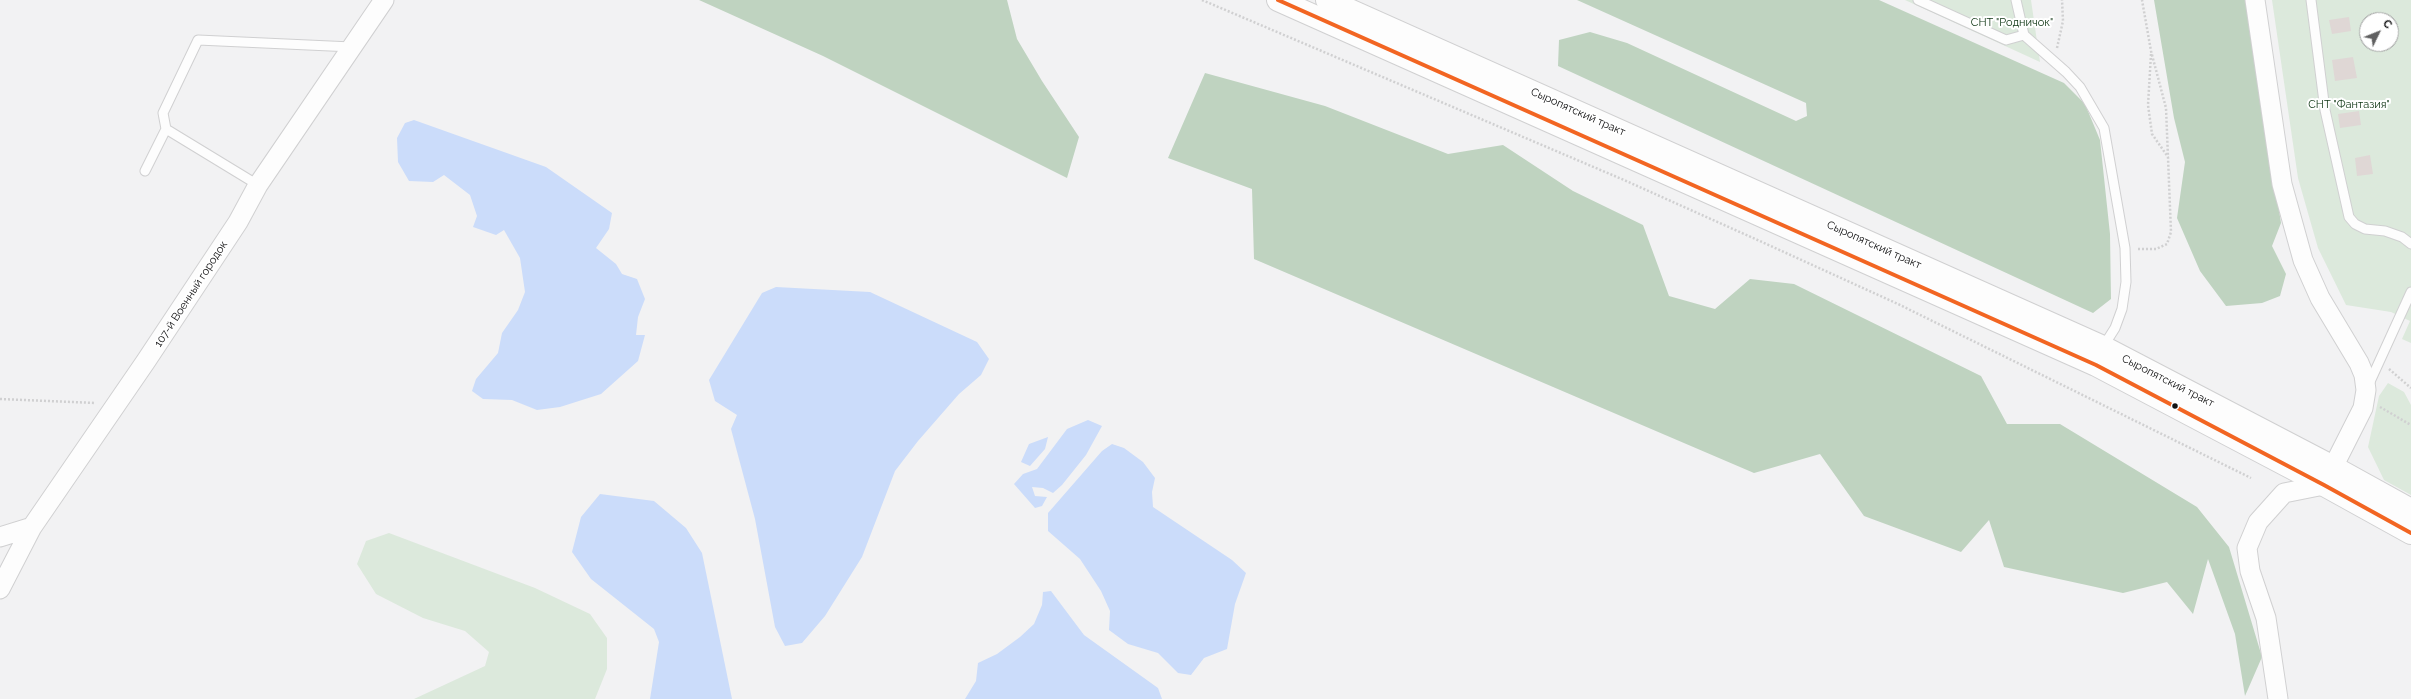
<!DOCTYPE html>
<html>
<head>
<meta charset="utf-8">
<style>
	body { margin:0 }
	#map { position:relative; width:2411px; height:699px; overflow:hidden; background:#f2f2f3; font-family:Raleway,sans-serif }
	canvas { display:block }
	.north { position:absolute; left:2359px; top:12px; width:40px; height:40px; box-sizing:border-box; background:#fff; border:1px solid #a0a0a1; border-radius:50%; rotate:47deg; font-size:11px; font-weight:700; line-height:16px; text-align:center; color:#121213 }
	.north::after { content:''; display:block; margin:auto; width:14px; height:18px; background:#606061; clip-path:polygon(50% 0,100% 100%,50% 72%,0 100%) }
</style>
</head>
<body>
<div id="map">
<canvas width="2411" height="699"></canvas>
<div class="north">С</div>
</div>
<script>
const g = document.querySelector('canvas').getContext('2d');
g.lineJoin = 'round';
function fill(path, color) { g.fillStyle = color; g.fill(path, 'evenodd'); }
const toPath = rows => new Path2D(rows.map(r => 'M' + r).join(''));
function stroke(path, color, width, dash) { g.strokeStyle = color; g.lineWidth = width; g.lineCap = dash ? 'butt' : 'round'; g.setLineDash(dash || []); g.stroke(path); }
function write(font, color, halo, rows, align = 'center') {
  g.font = font + ' Raleway,sans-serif'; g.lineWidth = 4; g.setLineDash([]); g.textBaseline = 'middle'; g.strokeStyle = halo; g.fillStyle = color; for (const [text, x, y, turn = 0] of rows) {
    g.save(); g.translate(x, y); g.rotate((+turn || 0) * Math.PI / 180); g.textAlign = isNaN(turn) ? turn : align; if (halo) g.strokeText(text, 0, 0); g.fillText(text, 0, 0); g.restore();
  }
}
fill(toPath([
	[1905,0,2031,0,2040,62],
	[2272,0,2411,0,2411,343,2402,339,2410,321,2391,312,2346,305,2318,248,2298,178],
	[2367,20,2391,20,2391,44,2367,44],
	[2388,383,2404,392,2411,405,2411,495,2384,480,2368,447,2379,396],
	[389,533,535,588,590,614,607,638,607,669,595,699,414,699,485,666,489,652,465,631,423,618,376,594,357,564,366,541]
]), '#dce9dc');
fill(toPath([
	[699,0,1007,0,1017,39,1042,81,1079,137,1067,178,823,56],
	[1577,0,1879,0,2064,83,2085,104,2100,140,2110,234,2111,299,2093,313,1558,66,1559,40,1590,32,1627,43,1796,121,1807,116,1806,103],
	[2154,0,2247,0,2281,223,2272,246,2286,274,2280,296,2262,303,2226,306,2200,271,2177,218,2185,162,2174,118],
	[1205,73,1325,106,1448,154,1503,145,1573,191,1643,225,1669,296,1715,309,1750,279,1794,284,1981,376,2007,424,2060,424,2197,507,2229,547,2262,657,2245,696,2235,634,2208,559,2193,614,2167,582,2123,593,2004,567,1989,520,1961,552,1864,516,1820,454,1754,473,1254,259,1252,189,1168,158]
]), '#bfd3c0');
fill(toPath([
	[414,120,546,167,612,213,609,229,596,248,616,264,622,274,637,279,645,299,638,317,636,335,645,335,638,361,601,394,560,407,537,410,512,400,483,399,472,391,476,379,498,353,502,333,518,310,525,292,520,258,504,230,496,235,473,227,477,216,470,195,444,175,433,182,409,181,398,162,397,138,405,123],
	[776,287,870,292,977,342,989,359,981,375,959,394,918,441,895,471,862,557,825,616,802,643,785,646,775,627,755,519,731,429,737,415,715,401,709,380,762,293],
	[1088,420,1102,426,1086,455,1062,485,1053,493,1043,488,1032,487,1035,496,1047,497,1042,506,1035,508,1014,484,1023,474,1037,469,1067,429],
	[1048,437,1045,449,1030,466,1021,462,1029,444],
	[1112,444,1124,448,1143,462,1155,478,1152,492,1153,507,1232,560,1246,573,1235,604,1227,649,1204,658,1191,675,1178,673,1158,653,1128,644,1109,630,1110,611,1101,591,1080,559,1048,531,1048,513,1102,451],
	[600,494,654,501,686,528,702,553,732,699,650,699,659,642,654,629,591,579,572,552,581,517],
	[1051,591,1084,635,1158,688,1162,699,965,699,976,681,978,663,997,654,1020,637,1034,624,1042,605,1043,592]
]), '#cbdcfa');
fill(toPath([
	[2349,17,2351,31,2332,34,2329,20],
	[2353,57,2357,78,2335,81,2332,60],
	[2359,111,2361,125,2340,128,2338,114],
	[2370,155,2373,174,2357,176,2355,158]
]), '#dfd7d5');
const lane = toPath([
	[1918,0,2006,40,2024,35],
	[2016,0,2024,35,2066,72,2080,87,2104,128,2125,248,2126,282,2122,309,2115,328,2103,347],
	[2311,0,2325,110,2349,217,2355,224,2365,229,2385,231,2402,237,2411,244],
	[166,129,258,185],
	[145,171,166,129,163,113,198,40,352,47],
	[2369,384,2411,292]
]);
const street = toPath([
	[2255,0,2282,184,2303,260,2320,298,2359,363,2364,375,2366,390,2363,408,2324,485,2284,493,2258,522,2247,548,2250,571,2266,618,2278,699],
	[0,537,32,527],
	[0,589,32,527,146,361,238,222,258,185,384,0]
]);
const primary = toPath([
	[1278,0,2096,365,2324,485,2411,533],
	[1327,0,2103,347,2333,467,2411,510]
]);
stroke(lane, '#d0d0d1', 11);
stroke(street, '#d0d0d1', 21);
stroke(primary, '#d0d0d1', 24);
stroke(toPath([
	[1202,0,1624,180,1762,242,1898,304,2251,478],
	[2057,48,2063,21,2062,0],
	[2151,54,2148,105,2152,134,2168,157],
	[2138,249,2156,249,2167,244,2171,232,2166,108,2151,51,2142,0],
	[2389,369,2411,388],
	[0,399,95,403],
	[2380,407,2411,425]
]), '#d0d0d1', 2.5, [2, 2]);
stroke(lane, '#fdfdfd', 9);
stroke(street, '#fdfdfd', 19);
stroke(primary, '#fdfdfd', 22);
stroke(toPath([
	[1278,0,2096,365,2324,485,2411,533]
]), '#f26522', 4);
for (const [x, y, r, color] of [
	[2175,406,3.5,"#121213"]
]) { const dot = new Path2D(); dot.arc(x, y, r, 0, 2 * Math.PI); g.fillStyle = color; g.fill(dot); stroke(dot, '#fff', 1.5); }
write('11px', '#0a320f', '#fff', [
	["СНТ \"Родничок\"",2012,23],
	["СНТ \"Фантазия\"",2349,105]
]);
write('11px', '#121213', '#fff', [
	["Сыропятский тракт",1578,112,24],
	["Сыропятский тракт",1874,245,24],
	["107-й Военный городок",191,294,-57],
	["Сыропятский тракт",2168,381,27]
]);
</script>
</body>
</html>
